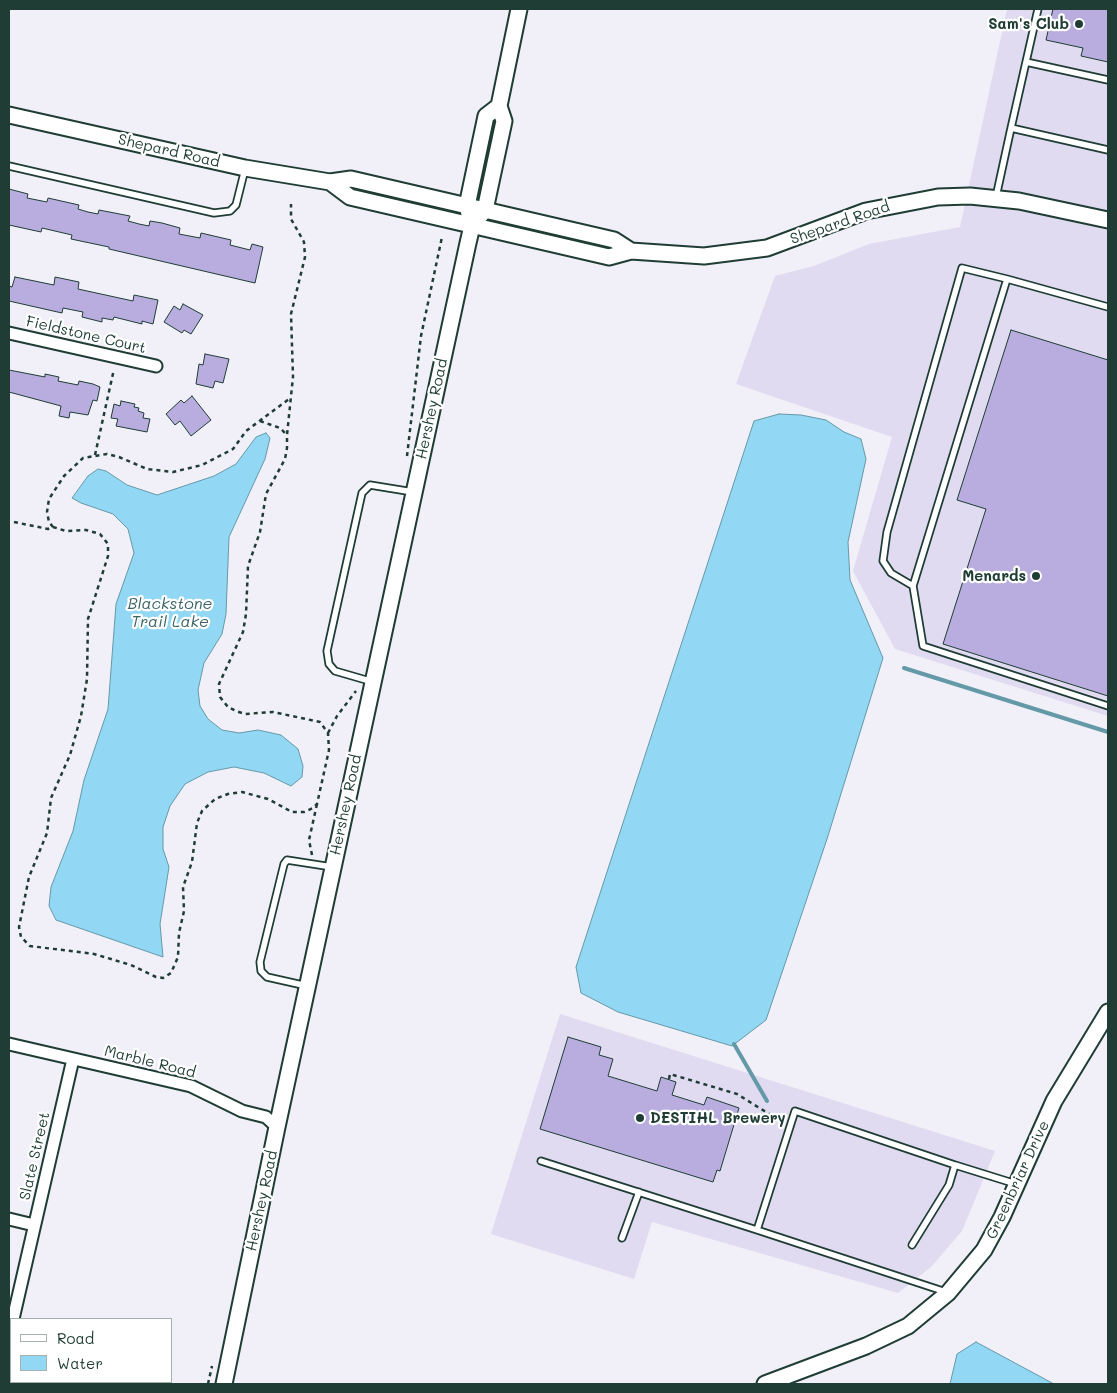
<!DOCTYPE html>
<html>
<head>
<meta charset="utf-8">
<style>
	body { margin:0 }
	#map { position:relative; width:1117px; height:1393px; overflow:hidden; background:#f1eff8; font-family:Mali,sans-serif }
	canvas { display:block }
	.frame { position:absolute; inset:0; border:10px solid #1f3d34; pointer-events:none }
	.legend { position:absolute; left:10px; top:1318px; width:162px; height:65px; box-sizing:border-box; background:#fff; border:1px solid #a5b1ae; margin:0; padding:6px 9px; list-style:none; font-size:15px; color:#1f3d34 }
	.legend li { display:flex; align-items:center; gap:10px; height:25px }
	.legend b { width:25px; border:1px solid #a5b1ae }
</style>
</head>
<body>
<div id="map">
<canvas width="1117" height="1393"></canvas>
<div class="frame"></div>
<ul class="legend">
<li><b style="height:6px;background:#fff"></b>Road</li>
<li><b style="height:14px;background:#92d7f4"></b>Water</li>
</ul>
</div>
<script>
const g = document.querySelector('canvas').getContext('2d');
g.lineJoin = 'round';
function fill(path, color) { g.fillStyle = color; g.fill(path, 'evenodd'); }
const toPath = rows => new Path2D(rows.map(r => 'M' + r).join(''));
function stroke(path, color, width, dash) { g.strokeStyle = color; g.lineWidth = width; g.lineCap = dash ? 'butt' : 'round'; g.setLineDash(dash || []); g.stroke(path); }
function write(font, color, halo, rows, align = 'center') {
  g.font = font + ' Mali,sans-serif'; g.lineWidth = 4.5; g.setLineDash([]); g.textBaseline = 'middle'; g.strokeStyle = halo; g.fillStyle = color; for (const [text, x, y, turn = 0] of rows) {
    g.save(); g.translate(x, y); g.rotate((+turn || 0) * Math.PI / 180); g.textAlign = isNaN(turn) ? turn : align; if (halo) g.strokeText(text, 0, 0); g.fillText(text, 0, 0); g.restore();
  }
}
fill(toPath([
	[1007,9,1108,9,1108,716,895,649,853,571,892,437,736,384,775,276,814,266,869,244,960,227],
	[560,1014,995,1151,962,1231,931,1267,898,1293,652,1222,634,1279,491,1234]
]), '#e0dbf0');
const water = toPath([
	[779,414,801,415,826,420,844,432,861,439,866,459,848,542,850,580,883,658,827,839,766,1020,732,1046,618,1012,581,993,576,967,754,421,779,414],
	[266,433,270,438,265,459,229,537,226,614,222,634,204,663,198,690,200,706,208,719,222,730,239,733,258,730,281,735,298,749,303,766,302,777,291,786,264,773,234,767,208,772,185,784,170,806,163,827,163,849,169,867,160,924,163,957,56,920,49,906,51,887,73,831,84,780,108,709,116,604,134,553,128,529,113,514,81,503,72,498,88,476,98,469,106,471,127,485,157,495,214,476,236,464,256,437,266,433],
	[976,1342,1054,1384,950,1384,957,1354,976,1342]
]);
fill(water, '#92d7f4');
stroke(water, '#6499a7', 1);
stroke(toPath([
	[904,668,1108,732],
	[734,1044,767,1101]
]), '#6499a7', 4);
const building = toPath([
	[1053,9,1108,9,1108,62,1081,56,1083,48,1046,40,1053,9],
	[9,189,28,194,27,198,47,202,48,198,79,205,78,209,88,212,98,214,99,210,130,216,128,221,139,224,149,226,150,221,162,223,180,228,179,234,200,238,201,233,231,240,230,245,250,250,252,244,263,247,255,283,109,249,109,247,71,239,72,235,42,228,41,232,9,225,9,189],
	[15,277,54,285,55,277,79,282,78,289,133,301,134,295,158,300,153,324,142,321,142,324,114,317,113,320,102,318,102,322,82,317,83,312,63,308,62,313,9,301,9,286,12,287,15,277],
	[183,304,203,315,191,334,184,330,182,333,164,322,174,306,180,310,183,304],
	[1011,330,1108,360,1108,696,943,644,986,509,957,500,1011,330],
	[205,354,229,359,223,383,215,381,213,388,196,384,199,364,203,365,205,354],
	[9,370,45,377,45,374,59,377,58,381,78,385,79,381,93,384,100,387,97,401,93,400,88,415,70,412,69,418,59,416,61,406,9,392,9,370],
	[192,396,211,420,191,436,180,421,175,425,166,414,181,400,184,403,192,396],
	[121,401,135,404,134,407,139,408,138,411,144,413,143,418,150,419,147,432,116,426,118,419,111,418,114,404,120,406,121,401],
	[568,1037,601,1047,599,1055,613,1059,608,1076,657,1091,661,1077,676,1082,672,1095,704,1105,707,1097,739,1108,720,1171,717,1170,713,1182,540,1129,568,1037]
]);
fill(building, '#b8adde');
stroke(building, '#1f3d34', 1);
const lane = toPath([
	[1026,62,1108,80],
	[1011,128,1038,9],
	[9,166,214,213,230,211,236,205,245,169],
	[996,197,1011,128,1108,150],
	[1108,307,1007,279,913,586,923,646,1108,706],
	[913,586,891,573,883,561,887,532,962,268,1007,279],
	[373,682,335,671,329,664,327,651,362,493,370,485,413,492],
	[307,986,267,977,261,971,260,962,284,864,287,860,332,867],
	[541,1161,757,1230],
	[622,1238,639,1192],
	[912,1245,949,1185,955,1165,1016,1184],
	[946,1292,757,1230,795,1111,955,1165]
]);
const street = toPath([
	[9,333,156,366],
	[9,1044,191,1086,242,1111,266,1117,277,1127],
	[9,1219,34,1225],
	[13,1319,73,1059],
	[9,1339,11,1328]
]);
const secondary = toPath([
	[9,115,245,168,330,182,351,179,614,240,631,251],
	[330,182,350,197,609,257,631,251,704,256,767,248,866,211,938,197,970,196,1019,201,1108,220],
	[479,217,485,210,504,121,499,106,519,9],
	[224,1384,277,1127,468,243,472,226,467,206,486,116,499,106],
	[765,1384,866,1346,908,1326,948,1293,984,1250,1002,1217,1054,1101,1108,1012]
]);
stroke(lane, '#1f3d34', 9);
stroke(street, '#1f3d34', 15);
stroke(secondary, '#1f3d34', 19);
stroke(toPath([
	[260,421,280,428,287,435],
	[95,455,114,369],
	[407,456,421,336,442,237],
	[14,522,48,529,53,527,66,531,86,530,100,534,108,544,108,556,88,619,87,679,81,716,70,755,51,798,47,833,29,877,19,927,21,937,30,946,94,954,131,965,156,977,163,978,171,973,178,957,179,933,184,911,183,887,192,862,197,823,202,811,215,799,228,794,242,792,268,799,292,812,304,812,313,808,317,804,329,750,328,733,320,722,273,712,245,714,236,711,228,707,220,697,219,684,243,632,246,614,248,566,260,532,266,494,285,459,287,448,287,435,293,377,291,314,305,257,304,242,291,219,291,204],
	[53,527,49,522,47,512,49,499,64,476,83,458,107,454,119,457,147,469,173,472,202,465,233,449,246,431,289,399],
	[328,733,337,716,356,691],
	[312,855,309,840,317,804],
	[669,1079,670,1074,737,1094,782,1122],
	[208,1384,212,1366]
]), '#1f3d34', 2.5, [4, 4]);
stroke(lane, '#fff', 5.5);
stroke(street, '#fff', 11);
stroke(secondary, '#fff', 15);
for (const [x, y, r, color] of [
	[1079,24,5,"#1f3d34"],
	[1036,576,5,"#1f3d34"],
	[640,1118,5,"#1f3d34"]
]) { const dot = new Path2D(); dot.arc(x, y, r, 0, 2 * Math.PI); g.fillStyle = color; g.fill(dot); stroke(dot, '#fff', 2); }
write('bold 15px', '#1f3d34', '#fff', [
	["Sam's Club",1069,24],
	["Menards",1026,576],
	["DESTIHL Brewery",650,1118,"left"]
], 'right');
write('15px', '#1f3d34', '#fff', [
	["Shepard Road",169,151,13],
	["Shepard Road",840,223,-19],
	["Fieldstone Court",86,335,13],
	["Hershey Road",432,409,-78],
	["Hershey Road",346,805,-78],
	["Marble Road",150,1062,14],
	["Slate Street",35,1156,-77],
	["Greenbriar Drive",1018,1180,-65],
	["Hershey Road",262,1201,-78]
]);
write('italic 16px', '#3c6464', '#fff', [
	["Blackstone",170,604],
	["Trail Lake",170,622]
]);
</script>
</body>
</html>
